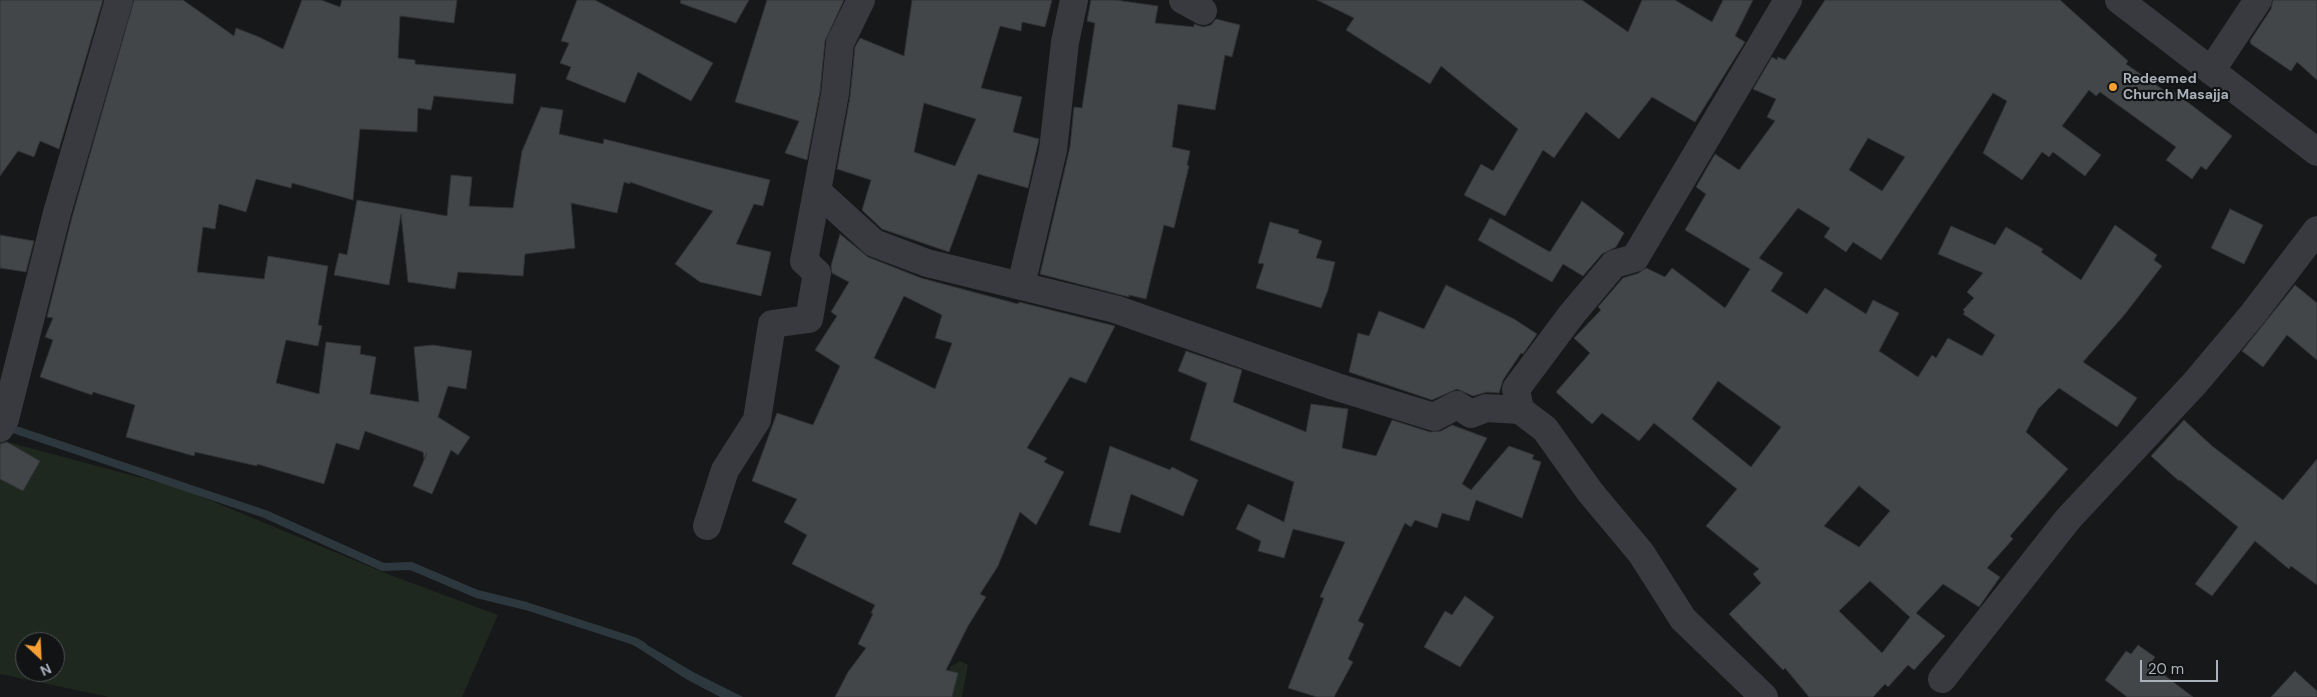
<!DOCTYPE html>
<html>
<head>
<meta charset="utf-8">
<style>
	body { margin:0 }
	#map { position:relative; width:2317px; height:697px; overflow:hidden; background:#171819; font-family:"DM Sans",sans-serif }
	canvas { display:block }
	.north { position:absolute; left:15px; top:632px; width:50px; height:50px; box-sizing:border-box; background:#121315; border:1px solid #4e5257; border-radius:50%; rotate:155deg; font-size:14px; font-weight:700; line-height:20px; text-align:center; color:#a9b0b9 }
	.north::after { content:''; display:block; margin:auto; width:18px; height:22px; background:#f59f34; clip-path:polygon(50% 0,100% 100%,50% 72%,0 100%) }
	.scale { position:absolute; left:2140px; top:660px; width:78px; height:22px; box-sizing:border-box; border:2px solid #a9b0b9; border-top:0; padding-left:6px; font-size:15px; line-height:18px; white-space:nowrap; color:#a9b0b9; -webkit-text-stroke:4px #121315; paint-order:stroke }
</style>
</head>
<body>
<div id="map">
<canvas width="2317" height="697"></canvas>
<div class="north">N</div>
<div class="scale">20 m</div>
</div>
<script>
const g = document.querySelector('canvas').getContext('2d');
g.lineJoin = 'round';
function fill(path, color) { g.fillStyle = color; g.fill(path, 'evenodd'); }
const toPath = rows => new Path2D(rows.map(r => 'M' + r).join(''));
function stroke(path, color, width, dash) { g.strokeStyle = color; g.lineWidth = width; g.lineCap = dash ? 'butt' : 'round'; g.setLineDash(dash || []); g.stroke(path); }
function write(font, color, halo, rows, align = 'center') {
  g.font = font + ' "DM Sans",sans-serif'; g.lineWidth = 4.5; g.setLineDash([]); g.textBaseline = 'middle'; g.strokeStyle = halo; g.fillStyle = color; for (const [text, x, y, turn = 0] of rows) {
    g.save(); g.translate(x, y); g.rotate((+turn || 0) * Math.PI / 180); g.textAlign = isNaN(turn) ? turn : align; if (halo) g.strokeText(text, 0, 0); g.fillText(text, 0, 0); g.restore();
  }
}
fill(toPath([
	[0,440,183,489,390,575,498,615,462,697,109,697,0,674],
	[25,642,55,642,55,672,25,672],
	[960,661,968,665,962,697,877,697,948,688,950,667]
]), '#1f281f');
fill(toPath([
	[637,639,695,673,743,697,720,697,686,679,632,644]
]), '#2d383e');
stroke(toPath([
	[7,427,265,514,383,567,411,566,477,594,526,606,634,641,643,646]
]), '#2d383e', 8);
const building = toPath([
	[0,0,103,0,59,149,40,141,34,157,18,151,0,176,0,0],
	[134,0,183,0,234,36,236,28,259,37,283,49,302,0,321,0,340,7,342,0,457,0,454,23,400,16,398,58,415,60,415,64,516,74,513,104,434,96,431,110,418,108,417,132,360,129,353,200,292,183,291,188,256,179,246,212,219,204,215,229,203,227,197,272,264,279,268,256,328,266,318,325,322,326,318,346,286,340,276,383,319,394,326,342,361,346,360,354,376,357,370,394,419,402,414,347,433,345,472,351,466,389,448,386,438,417,470,437,458,455,451,450,432,494,413,486,427,453,424,459,423,452,365,431,359,450,336,443,324,484,257,464,257,466,195,452,194,456,126,437,135,405,93,392,92,395,40,377,53,340,45,337,53,318,47,317,72,217,134,0],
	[577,0,595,0,713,63,691,101,638,72,625,103,566,79,571,67,560,63,569,43,561,41,577,0],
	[681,0,749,0,736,23,680,3,681,0],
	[767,0,844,0,825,41,820,92,807,160,785,153,799,121,735,102,767,0],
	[912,0,1052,0,1045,27,1022,22,1021,31,1000,26,981,88,1022,97,1013,132,1039,139,1028,188,978,174,949,252,882,229,862,210,871,180,837,169,850,97,855,47,860,38,904,56,912,0],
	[924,103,976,119,955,166,914,152,924,103],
	[1091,0,1115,0,1158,6,1155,23,1194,27,1194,24,1203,27,1211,25,1216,19,1240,25,1232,57,1225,55,1215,110,1178,104,1172,147,1190,151,1187,165,1189,166,1174,228,1164,225,1146,299,1129,295,1129,297,1040,274,1070,147,1074,107,1082,108,1095,23,1087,21,1091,0],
	[1317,0,1582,0,1628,32,1642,0,1675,0,1712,22,1723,0,1753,0,1735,36,1745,42,1695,122,1652,97,1619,139,1586,112,1554,158,1543,150,1505,216,1464,195,1481,164,1493,171,1518,129,1441,66,1430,84,1346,30,1354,18,1317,0],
	[1825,0,2060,0,2128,61,2126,64,2172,96,2173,91,2232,136,2206,170,2201,166,2192,179,2166,160,2176,147,2100,92,2096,96,2089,90,2062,126,2101,155,2085,176,2053,152,2049,157,2042,152,2022,180,1983,153,2007,101,1993,93,1881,260,1853,242,1846,252,1824,237,1830,228,1798,208,1759,258,1783,273,1771,291,1807,314,1825,288,1866,314,1873,300,1899,313,1879,351,1918,377,1932,355,1936,358,1948,338,1982,356,1995,335,1963,314,1965,312,1963,310,1974,298,1967,292,1983,273,1938,254,1951,226,1995,245,2006,227,2043,249,2041,252,2081,280,2115,225,2157,255,2154,260,2162,266,2125,314,2083,362,2137,398,2117,427,2059,388,2038,409,2026,432,2068,469,2010,536,2013,539,1987,568,2000,577,1979,607,1943,584,1916,613,1945,636,1914,670,1908,665,1888,687,1885,684,1873,697,1809,697,1785,668,1783,670,1729,614,1761,583,1753,574,1759,569,1706,526,1737,489,1654,423,1639,441,1602,413,1592,424,1556,392,1590,353,1574,338,1601,310,1598,307,1623,278,1639,273,1646,268,1665,277,1672,268,1725,308,1750,269,1685,230,1706,194,1696,187,1715,154,1739,170,1775,121,1767,117,1776,99,1753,89,1772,57,1777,60,1778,57,1785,60,1825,0],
	[1868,138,1905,157,1882,191,1849,170,1868,138],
	[1718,381,1781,427,1751,467,1692,419,1718,381],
	[1859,486,1890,511,1859,547,1824,526,1859,486],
	[1870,581,1910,617,1882,653,1839,611,1870,581],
	[2273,0,2317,0,2317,80,2297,62,2291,71,2251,44,2250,41,2271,9,2273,0],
	[541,107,563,110,559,134,603,144,604,139,770,180,763,206,754,204,736,244,771,252,761,296,700,282,675,264,713,211,630,182,630,184,624,182,617,213,571,203,575,248,525,254,523,276,458,272,455,289,408,282,401,214,389,285,334,275,339,253,347,255,357,200,447,216,451,175,472,177,469,206,513,208,522,151,541,107],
	[1582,201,1624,233,1616,247,1602,254,1583,276,1563,264,1552,282,1478,240,1490,218,1550,252,1582,201],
	[2230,209,2263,225,2244,264,2211,248,2230,209],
	[1270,222,1299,230,1298,233,1322,241,1316,258,1335,262,1328,290,1321,308,1256,288,1264,264,1258,263,1270,222],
	[840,234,868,257,921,278,1018,304,1019,302,1115,326,1086,383,1070,377,1027,448,1047,458,1044,462,1064,472,1036,525,1020,512,998,566,980,594,986,597,968,626,946,670,958,673,952,697,835,697,848,672,866,648,858,644,873,614,871,613,875,605,792,564,807,535,784,522,797,499,752,481,777,413,813,425,840,366,815,350,837,316,831,312,849,282,832,273,831,266,840,234],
	[904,296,942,315,935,338,952,343,935,389,874,358,904,296],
	[0,235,34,241,26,272,0,268,0,235],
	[1446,285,1514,319,1537,334,1523,354,1521,353,1503,380,1499,393,1487,392,1473,396,1457,389,1432,400,1349,372,1358,333,1369,336,1379,311,1424,329,1446,285],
	[2295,285,2317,303,2317,360,2287,335,2263,367,2242,351,2295,285],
	[1186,351,1242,370,1233,402,1306,432,1311,404,1348,409,1342,448,1376,456,1392,420,1430,432,1441,431,1452,425,1487,438,1462,484,1471,490,1509,446,1534,455,1532,459,1541,462,1522,518,1476,500,1469,521,1442,513,1437,528,1415,520,1411,527,1405,523,1358,621,1364,624,1348,659,1353,662,1334,697,1317,697,1288,688,1324,598,1320,597,1345,542,1293,529,1284,558,1258,551,1261,541,1236,529,1248,504,1284,522,1294,482,1190,440,1207,383,1178,371,1186,351],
	[2184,420,2212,446,2283,500,2317,459,2317,585,2291,566,2289,569,2255,541,2212,596,2195,584,2238,527,2180,480,2179,481,2151,456,2184,420],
	[7,442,40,461,23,491,0,479,0,444,7,442],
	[1110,446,1170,470,1172,467,1198,480,1183,516,1131,494,1120,533,1089,525,1110,446],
	[1465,596,1494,617,1460,667,1424,647,1445,611,1452,615,1465,596],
	[2138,645,2155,657,2150,664,2193,697,2127,697,2105,680,2126,651,2131,654,2138,645],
	[2295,671,2317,691,2317,697,2271,697,2295,671]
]);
fill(building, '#434649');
stroke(building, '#313236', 1);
stroke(toPath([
	[1183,0,1203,11],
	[2119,0,2317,152],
	[2211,71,2258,0],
	[817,191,874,243,927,263,1115,309,1334,386,1434,417,1457,405,1471,414,1486,408,1520,410],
	[1021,285,1053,150,1065,42,1074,0],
	[0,428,5,419,57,213,119,0],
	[707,526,725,470,757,420,772,324,809,319,817,273,804,261,835,94,840,43,861,0],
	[1942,679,2068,519,2195,383,2253,314,2317,230],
	[1764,697,1683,619,1641,553,1590,492,1545,429,1520,410,1516,389,1572,314,1614,264,1635,258,1788,0]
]), '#383a3f', 28);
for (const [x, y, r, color] of [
	[2113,87,5,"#f59f34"]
]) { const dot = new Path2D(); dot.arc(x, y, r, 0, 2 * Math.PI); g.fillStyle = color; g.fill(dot); stroke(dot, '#121315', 2); }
write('bold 14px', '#a9b0b9', '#121315', [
	["Redeemed",2123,79],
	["Church Masajja",2123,95]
], 'left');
</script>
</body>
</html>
